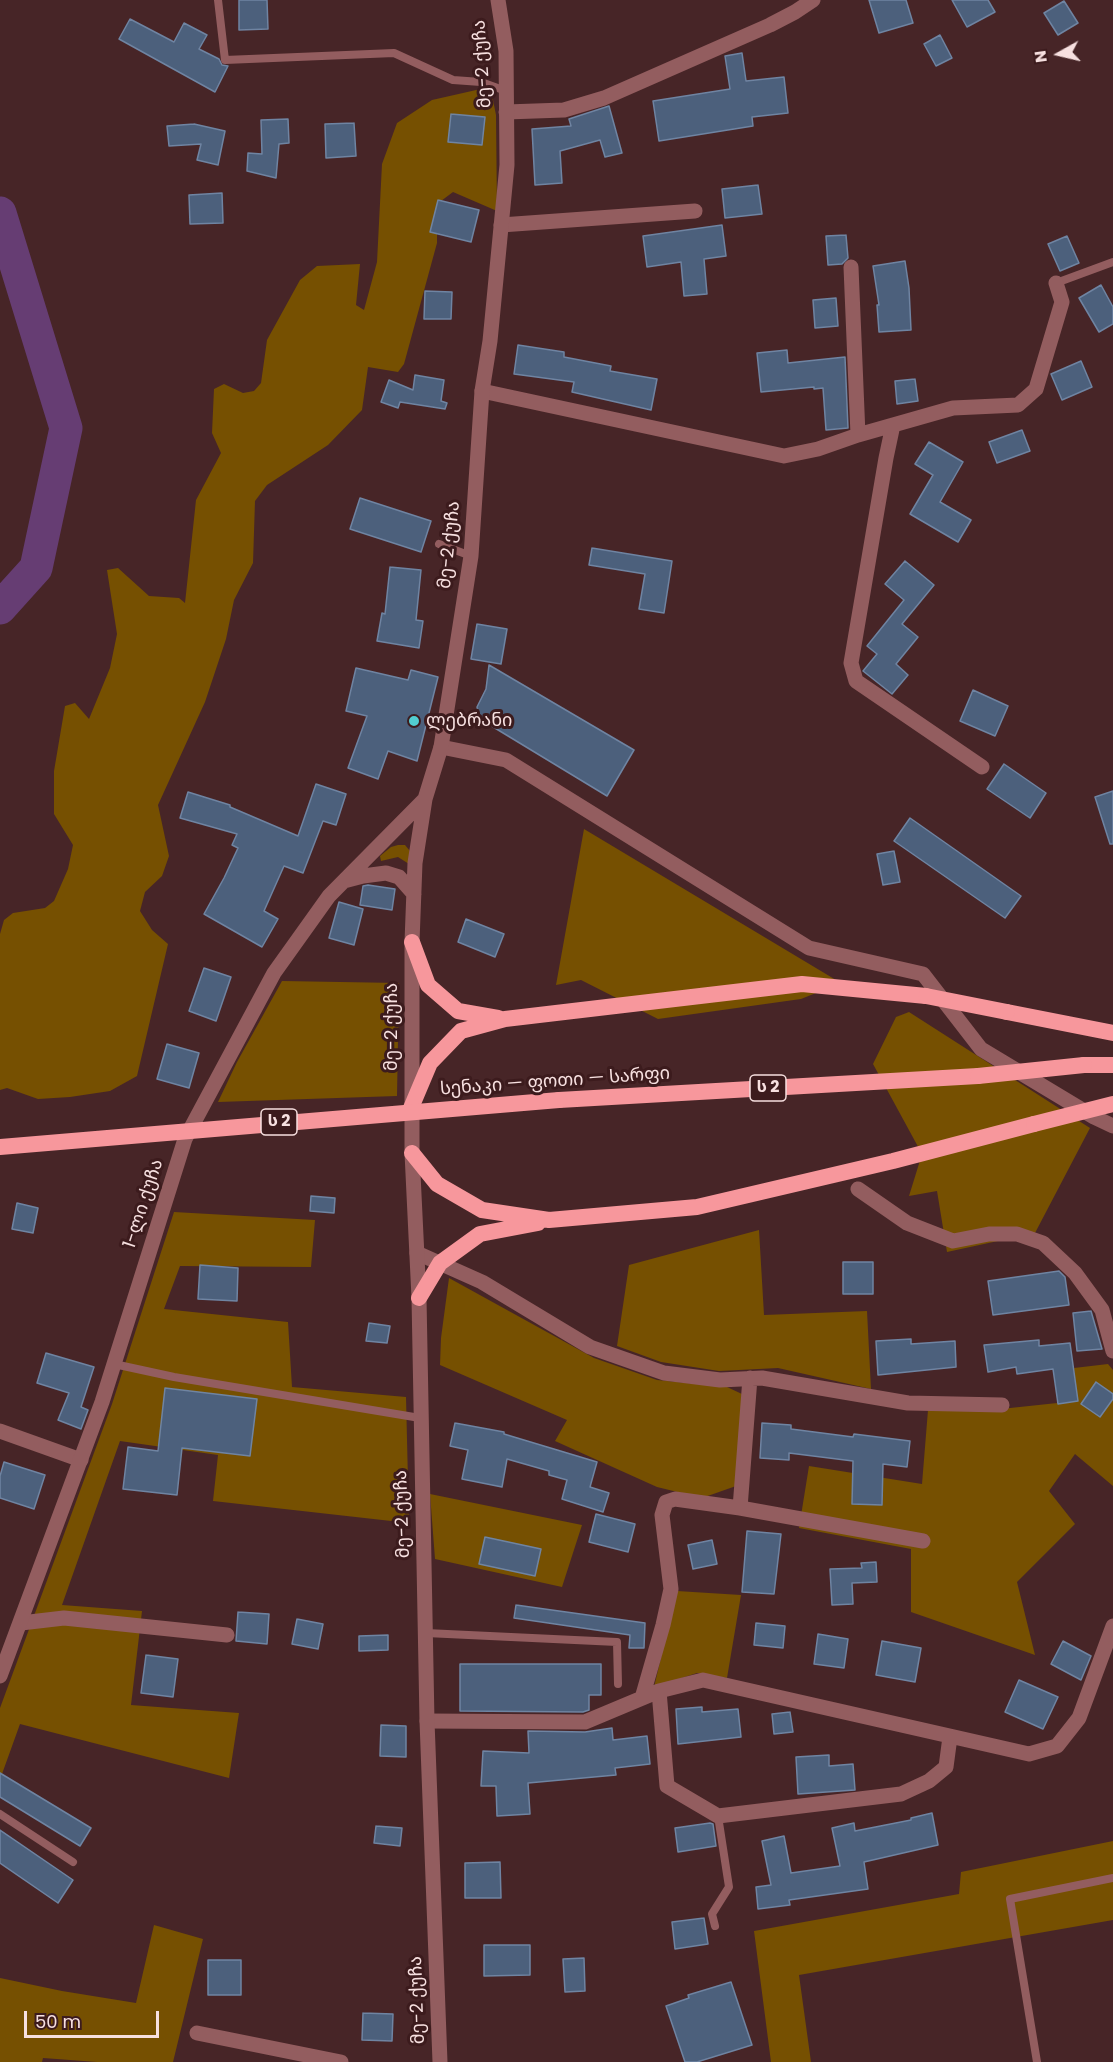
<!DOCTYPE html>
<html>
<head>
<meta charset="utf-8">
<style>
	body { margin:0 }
	#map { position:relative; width:1113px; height:2062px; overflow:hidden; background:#472527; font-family:Poppins,sans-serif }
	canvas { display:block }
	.north { position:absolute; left:1029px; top:24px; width:60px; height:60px; -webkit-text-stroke:4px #3c1b1d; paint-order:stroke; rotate:262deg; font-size:16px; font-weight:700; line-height:24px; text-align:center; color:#f7e0e0 }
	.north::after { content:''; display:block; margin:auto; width:21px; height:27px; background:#f7e0e0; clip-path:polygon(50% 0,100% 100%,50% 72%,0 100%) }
	.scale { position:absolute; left:24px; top:2011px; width:135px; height:27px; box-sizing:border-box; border:3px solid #f7e0e0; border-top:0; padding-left:8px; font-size:18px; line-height:21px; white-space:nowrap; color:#f7e0e0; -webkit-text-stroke:4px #3c1b1d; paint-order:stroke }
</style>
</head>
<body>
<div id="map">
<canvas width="1113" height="2062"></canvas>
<div class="north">N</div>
<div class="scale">50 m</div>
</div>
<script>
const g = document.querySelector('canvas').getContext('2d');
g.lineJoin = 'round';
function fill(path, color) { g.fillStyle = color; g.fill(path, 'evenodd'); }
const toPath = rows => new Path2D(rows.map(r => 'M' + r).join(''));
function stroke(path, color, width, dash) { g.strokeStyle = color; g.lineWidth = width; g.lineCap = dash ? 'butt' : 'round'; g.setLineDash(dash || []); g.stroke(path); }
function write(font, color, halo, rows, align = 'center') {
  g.font = font + ' Poppins,"Noto Sans Georgian",sans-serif'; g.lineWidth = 6; g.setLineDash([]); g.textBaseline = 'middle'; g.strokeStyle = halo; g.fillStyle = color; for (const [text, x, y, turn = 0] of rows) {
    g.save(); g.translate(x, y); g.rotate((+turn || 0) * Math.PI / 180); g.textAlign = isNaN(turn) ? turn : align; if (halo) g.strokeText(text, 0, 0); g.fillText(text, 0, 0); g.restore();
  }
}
fill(toPath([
	[485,88,492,95,496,115,497,211,453,192,437,204,437,243,404,364,398,372,368,367,362,410,328,445,267,485,255,501,253,563,234,600,226,639,205,702,158,805,169,856,162,876,145,892,140,911,152,930,168,944,137,1076,110,1091,70,1097,38,1099,7,1088,0,1090,0,934,4,920,13,913,45,908,54,901,68,869,73,845,54,814,54,771,65,706,75,703,89,719,110,668,117,634,107,570,118,568,149,596,179,598,185,603,196,500,221,453,212,433,214,389,224,384,243,393,254,391,261,383,267,340,300,280,317,266,360,264,356,305,364,310,377,262,382,164,397,123,432,100],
	[584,829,841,983,801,999,658,1019,581,980,556,985],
	[398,845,405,845,410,851,409,864,398,857,381,861,380,856,391,847],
	[282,981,399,983,397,1096,218,1102,237,1062],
	[909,1012,1090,1128,1035,1233,947,1252,937,1191,909,1196,922,1154,873,1064,896,1017],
	[174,1212,315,1220,311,1267,180,1266,164,1309,288,1322,292,1387,406,1397,409,1523,213,1501,218,1455,120,1441,62,1605,142,1611,131,1705,239,1713,229,1778,20,1724,2,1774,0,1773,0,1708,112,1404],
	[759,1230,764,1315,867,1311,871,1389,778,1368,719,1371,661,1362,617,1346,629,1265],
	[449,1278,594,1358,657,1380,727,1387,742,1394,736,1486,702,1498,657,1487,555,1441,567,1420,440,1365,441,1338],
	[1108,1364,1113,1370,1113,1486,1075,1454,1049,1491,1075,1524,1017,1582,1035,1655,911,1612,911,1549,799,1528,809,1466,922,1484,928,1410,982,1411,1076,1401,1074,1368],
	[430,1494,582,1525,562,1587,435,1559],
	[677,1591,741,1595,727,1678,697,1673,654,1687],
	[1113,1841,1113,1920,799,1975,811,2062,771,2062,754,1931,959,1894,961,1872],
	[154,1925,203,1939,173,2062,97,2062,43,2058,42,2062,0,2062,0,1978,62,1991,136,2003]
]), '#765001');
stroke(toPath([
	[0,213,66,428,36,568,0,608]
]), '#663d73', 33);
const building = toPath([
	[239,0,267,0,268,29,239,30,239,0],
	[869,0,906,0,913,23,879,33,869,0],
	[952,0,988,0,995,12,967,27,952,0],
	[1064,1,1078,23,1058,35,1044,13,1064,1],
	[130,19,174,42,184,23,207,35,199,49,219,59,222,65,228,66,215,92,119,39,130,19],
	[940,35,952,58,936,66,924,44,940,35],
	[742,53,746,81,784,77,788,113,752,117,753,126,659,141,653,101,730,89,725,56,742,53],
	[609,106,622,153,605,157,600,140,560,151,562,183,535,185,532,129,571,126,569,119,609,106],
	[451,114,485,117,482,145,448,142,451,114],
	[288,119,289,143,279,144,276,178,247,171,248,153,262,154,261,120,288,119],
	[354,123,356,156,326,158,325,124,354,123],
	[194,124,225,131,218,165,197,160,201,144,169,146,167,126,194,124],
	[758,185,762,214,725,218,722,189,758,185],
	[222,193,223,223,190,224,189,195,222,193],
	[438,200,479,210,471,242,430,232,438,200],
	[722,225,726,256,704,259,707,294,684,296,681,262,647,267,643,236,722,225],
	[846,235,848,258,842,264,828,265,826,236,846,235],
	[1067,236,1079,263,1060,271,1048,244,1067,236],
	[905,261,909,288,911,330,879,332,877,305,879,305,873,266,905,261],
	[1101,285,1113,307,1113,324,1099,332,1079,298,1101,285],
	[425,291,452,292,451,319,424,319,425,291],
	[836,298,838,326,815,328,813,300,836,298],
	[518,345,564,352,564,357,611,366,610,371,657,379,651,410,572,392,574,382,514,374,518,345],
	[787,350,788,363,845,357,848,428,826,430,823,388,814,389,814,387,761,392,757,353,787,350],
	[1081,361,1092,387,1062,400,1051,374,1081,361],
	[415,375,444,380,441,401,447,403,445,409,400,402,398,408,381,402,389,380,413,390,415,375],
	[915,379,918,401,897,404,895,381,915,379],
	[1022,430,1030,451,997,463,989,442,1022,430],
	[929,442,963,462,940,502,971,520,958,542,910,514,933,475,915,464,929,442],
	[360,498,431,521,421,552,350,529,360,498],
	[592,548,672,561,664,613,639,609,645,574,589,565,592,548],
	[905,561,934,585,902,624,918,637,896,664,908,675,892,694,863,671,877,654,867,646,904,600,885,584,905,561],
	[390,567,421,570,416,620,423,621,419,648,377,641,382,613,385,614,390,567],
	[477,624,507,629,501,664,471,659,477,624],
	[489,665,634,750,607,796,480,719,477,707,486,689,489,665],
	[356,668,408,680,411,670,438,677,417,761,388,751,378,779,348,768,367,716,346,711,356,668],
	[973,690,1008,706,995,736,960,721,973,690],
	[1004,764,1046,793,1030,818,987,789,1004,764],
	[316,784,346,794,336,825,323,821,303,873,284,866,264,911,278,919,262,947,204,914,224,878,238,848,232,845,237,834,180,818,188,792,230,805,230,807,298,836,316,784],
	[1113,791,1113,844,1110,844,1095,797,1113,791],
	[910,818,1021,896,1005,918,894,841,910,818],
	[894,851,900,882,883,885,877,854,894,851],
	[368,885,395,889,392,910,360,905,363,886,368,885],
	[339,902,363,909,354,945,329,938,339,902],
	[466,919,504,934,495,957,458,942,466,919],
	[204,968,231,977,216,1021,189,1011,204,968],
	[167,1044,199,1053,189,1088,157,1079,167,1044],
	[311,1196,335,1198,334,1213,310,1211,311,1196],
	[17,1203,38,1208,33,1233,12,1229,17,1203],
	[843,1262,873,1262,873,1294,843,1294,843,1262],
	[200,1265,238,1268,237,1301,198,1299,200,1265],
	[1059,1271,1065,1277,1069,1305,993,1315,988,1281,1059,1271],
	[1091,1311,1102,1349,1077,1351,1073,1313,1091,1311],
	[369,1323,390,1326,387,1343,366,1341,369,1323],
	[911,1339,911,1344,955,1341,956,1367,878,1375,876,1341,911,1339],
	[1039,1340,1039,1346,1070,1343,1078,1401,1058,1404,1053,1369,1017,1374,1016,1367,988,1372,984,1345,1039,1340],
	[46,1353,94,1367,81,1407,88,1410,81,1429,58,1420,69,1393,37,1383,46,1353],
	[1096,1382,1113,1394,1113,1399,1100,1417,1081,1404,1096,1382],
	[165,1388,257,1399,250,1456,182,1448,177,1495,123,1489,128,1447,158,1451,165,1388],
	[455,1423,504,1432,504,1434,597,1462,590,1487,609,1493,603,1512,562,1499,567,1480,549,1475,549,1471,507,1459,502,1487,462,1479,468,1450,450,1446,455,1423],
	[762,1423,791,1425,791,1429,853,1437,854,1434,910,1441,907,1467,883,1464,882,1505,852,1504,853,1461,789,1453,789,1460,760,1458,762,1423],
	[4,1462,45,1475,34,1509,0,1498,0,1476,4,1462],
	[596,1514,635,1524,628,1552,589,1542,596,1514],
	[747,1531,781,1534,774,1594,742,1592,747,1531],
	[485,1537,541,1549,535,1576,479,1564,485,1537],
	[712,1540,717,1564,693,1569,688,1545,712,1540],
	[876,1562,877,1582,852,1583,853,1604,832,1605,830,1569,862,1568,861,1563,876,1562],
	[516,1605,645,1623,644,1648,629,1648,630,1635,514,1618,516,1605],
	[238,1612,269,1614,267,1644,236,1641,238,1612],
	[297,1619,323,1624,318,1649,292,1644,297,1619],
	[756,1623,785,1626,783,1648,754,1645,756,1623],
	[818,1634,848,1639,844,1668,814,1664,818,1634],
	[388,1635,388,1650,359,1651,359,1636,388,1635],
	[882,1641,921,1648,915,1682,876,1675,882,1641],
	[1063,1641,1091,1656,1081,1680,1051,1664,1063,1641],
	[146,1655,178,1659,173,1697,141,1693,146,1655],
	[460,1664,601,1664,601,1695,589,1695,589,1710,583,1712,460,1711,460,1664],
	[1019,1680,1058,1697,1043,1729,1005,1712,1019,1680],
	[702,1707,702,1712,738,1709,741,1737,678,1744,676,1709,702,1707],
	[790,1712,793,1732,774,1734,772,1714,790,1712],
	[381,1725,406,1726,406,1757,380,1756,381,1725],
	[612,1728,613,1740,647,1736,650,1764,615,1768,616,1775,528,1783,530,1814,497,1816,496,1786,481,1786,483,1751,529,1753,528,1731,585,1732,612,1728],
	[829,1755,829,1766,853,1764,855,1790,798,1794,796,1757,829,1755],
	[0,1773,91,1828,80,1846,0,1797,0,1773],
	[932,1813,938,1845,864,1862,868,1889,789,1900,790,1905,758,1909,756,1887,771,1885,762,1841,784,1836,791,1873,840,1866,832,1828,854,1823,855,1831,911,1820,911,1818,932,1813],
	[710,1823,713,1824,716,1846,678,1852,675,1828,710,1823],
	[376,1826,402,1828,400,1846,374,1843,376,1826],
	[0,1830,73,1880,58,1903,0,1863,0,1830],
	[500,1862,501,1898,465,1898,465,1863,500,1862],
	[704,1918,708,1944,675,1949,672,1922,704,1918],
	[484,1945,530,1945,530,1975,484,1976,484,1945],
	[584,1958,585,1991,565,1992,563,1959,584,1958],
	[208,1960,241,1960,241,1995,208,1995,208,1960],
	[731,1982,752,2045,697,2062,685,2062,666,2006,689,1998,688,1995,731,1982],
	[363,2013,393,2014,392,2041,362,2040,363,2013]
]);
fill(building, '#4c607c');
stroke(building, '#6f84a2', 1.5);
stroke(toPath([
	[218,0,225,60,394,53,453,80,481,82,506,91],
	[1056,283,1113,262],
	[439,544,471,556],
	[114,1364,174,1377,420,1418],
	[426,1633,617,1642,618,1684],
	[0,1814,73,1862],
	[715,1926,712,1914,729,1887,718,1816],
	[1037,2062,1010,1899,1113,1878]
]), '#935d5f', 8);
stroke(toPath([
	[506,112,564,110,604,98,770,25,795,12,813,0],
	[501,225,695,211],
	[851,267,858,435],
	[482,391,784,456,818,449,858,435,953,408,1018,405,1036,389,1062,302,1056,283],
	[893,425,886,458,851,663,856,681,982,767],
	[441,747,506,760,809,948,923,974,981,1049,1094,1117,1113,1126],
	[858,1189,907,1223,953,1241,989,1234,1017,1234,1043,1243,1075,1273,1102,1310,1113,1351],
	[417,1253,482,1282,590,1347,664,1373,720,1380,762,1378,908,1403,1002,1405],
	[0,1431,81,1460],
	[740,1508,750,1378],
	[21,1623,64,1618,227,1635],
	[659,1691,667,1786,718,1816,901,1794,929,1781,946,1767,950,1737],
	[642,1698,663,1625,671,1589,662,1515,666,1502,675,1499,740,1508,923,1541],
	[427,1721,585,1722,659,1691,703,1680,1029,1754,1057,1746,1079,1718,1113,1626],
	[197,2033,341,2062]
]), '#935d5f', 15);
stroke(toPath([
	[344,881,363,876,386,873,399,877,414,894],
	[0,1676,102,1402,185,1139,274,973,329,896,425,799],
	[440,2062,427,1721,419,1298,412,1153,412,942,415,863,425,799,441,747,471,556,482,391,490,341,507,165,506,51,498,0]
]), '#935d5f', 15);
stroke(toPath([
	[412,942,428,985,458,1011,498,1018],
	[1007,1012,1113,1033],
	[1084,1065,1113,1065],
	[559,1100,978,1076],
	[411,1108,430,1063,461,1031,505,1019,802,984,926,996],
	[412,1153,437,1184,482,1210,549,1220,697,1207,893,1161,1034,1124],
	[419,1298,440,1263,480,1234,538,1223]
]), '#f7979c', 16);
stroke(toPath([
	[926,996,1007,1012],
	[978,1076,1084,1065],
	[1034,1124,1113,1104],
	[0,1147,559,1100]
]), '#f7979c', 16);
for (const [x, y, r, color] of [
	[414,721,6,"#52cdd0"]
]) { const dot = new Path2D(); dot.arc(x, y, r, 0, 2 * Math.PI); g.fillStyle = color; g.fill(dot); stroke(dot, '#3c1b1d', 2); }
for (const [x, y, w] of [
	[768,1088,36],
	[279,1122,36]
]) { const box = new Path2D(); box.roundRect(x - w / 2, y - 13, w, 26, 4.5); g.fillStyle = '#3c1b1d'; g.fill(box); stroke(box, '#f7e0e0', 1.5); }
write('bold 16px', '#f7e0e0', null, [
	["ს 2",768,1088],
	["ს 2",279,1122]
]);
write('18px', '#f7e0e0', '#3c1b1d', [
	["მე-2 ქუჩა",483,64,-94],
	["მე-2 ქუჩა",450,545,-84],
	["მე-2 ქუჩა",392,1027,-90],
	["სენაკი — ფოთი — სარფი",555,1082,-4],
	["1-ლი ქუჩა",144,1204,-72],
	["მე-2 ქუჩა",403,1514,-92],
	["მე-2 ქუჩა",418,2000,-92]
]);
write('18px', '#f7e0e0', '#3c1b1d', [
	["ლებრანი",426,721]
], 'left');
</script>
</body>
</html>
